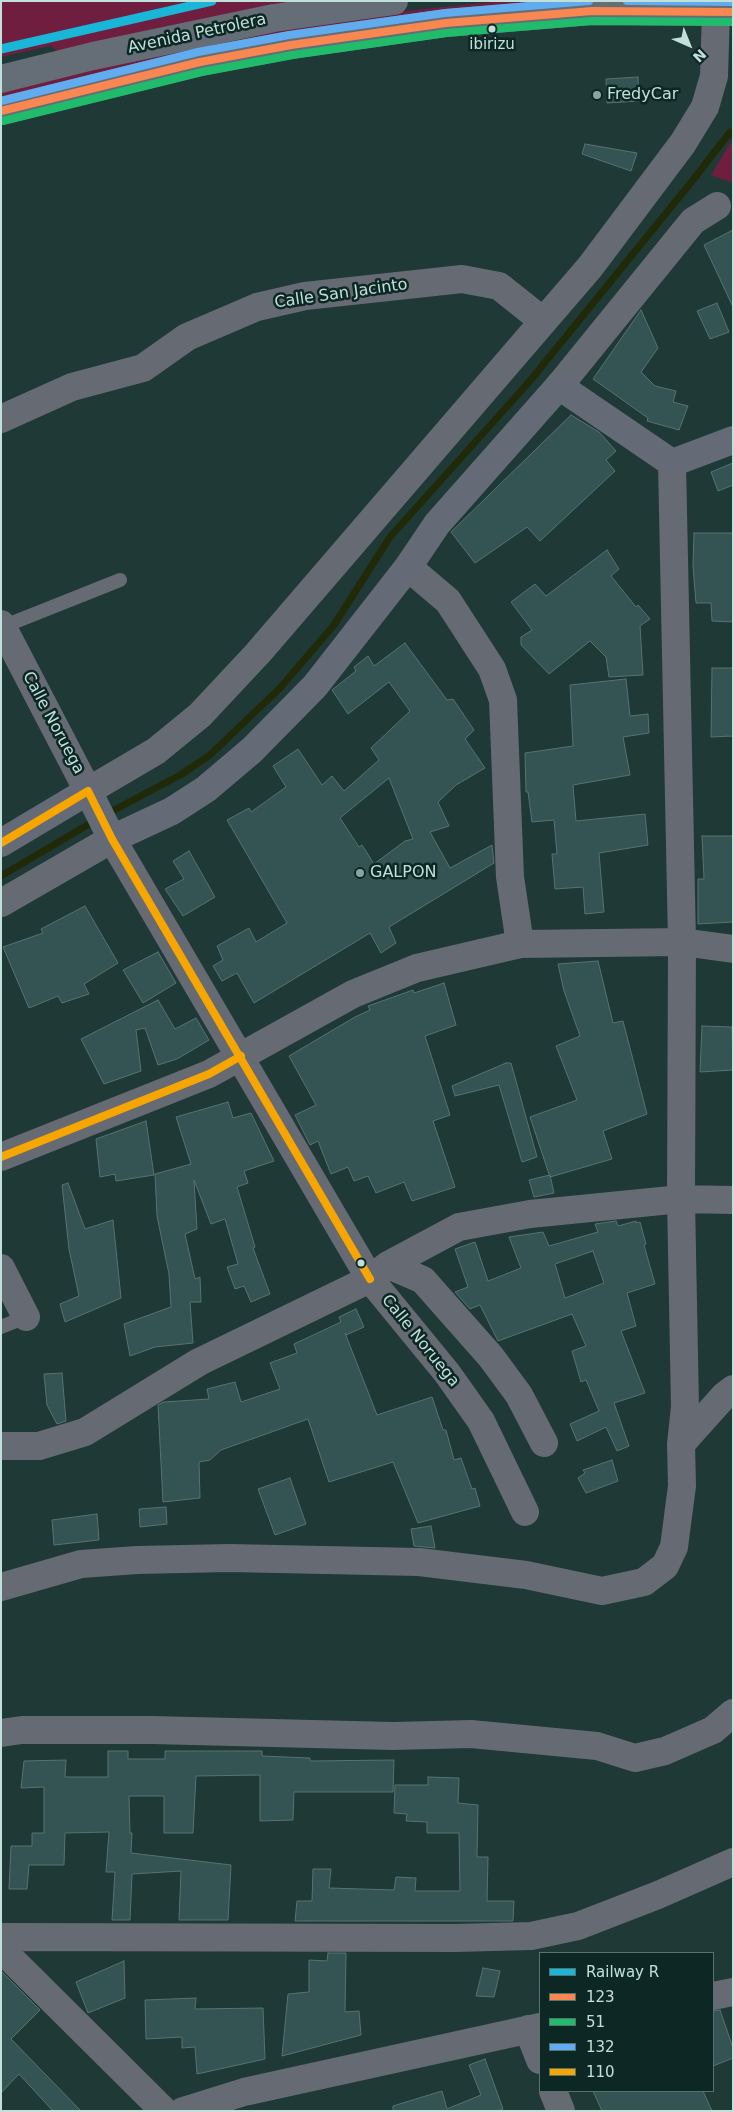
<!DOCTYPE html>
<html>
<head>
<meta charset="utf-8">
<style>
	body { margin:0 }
	#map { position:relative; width:734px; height:2112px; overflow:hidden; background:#1e3936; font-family:"DejaVu Sans",sans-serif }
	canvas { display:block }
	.frame { position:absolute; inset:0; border:2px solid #c1e0da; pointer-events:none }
	.legend { position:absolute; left:539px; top:1952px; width:175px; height:140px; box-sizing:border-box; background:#0d2824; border:1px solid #55726d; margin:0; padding:6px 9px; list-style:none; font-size:15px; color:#c1e0da }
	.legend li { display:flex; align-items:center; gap:10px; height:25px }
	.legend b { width:25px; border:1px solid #55726d }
	.north { position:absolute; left:664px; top:20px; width:50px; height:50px; -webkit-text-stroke:4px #0d2824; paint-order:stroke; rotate:136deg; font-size:14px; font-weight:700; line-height:20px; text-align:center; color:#c1e0da }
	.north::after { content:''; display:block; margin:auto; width:18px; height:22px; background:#c1e0da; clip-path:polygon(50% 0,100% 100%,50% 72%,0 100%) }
</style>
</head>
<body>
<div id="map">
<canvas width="734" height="2112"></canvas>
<div class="frame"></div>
<ul class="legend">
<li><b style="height:6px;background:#1ab6d8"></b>Railway R</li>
<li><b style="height:6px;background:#f88751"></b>123</li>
<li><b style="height:6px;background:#20bc6c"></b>51</li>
<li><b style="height:6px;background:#60acee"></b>132</li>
<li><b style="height:6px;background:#f7a600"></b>110</li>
</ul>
<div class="north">N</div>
</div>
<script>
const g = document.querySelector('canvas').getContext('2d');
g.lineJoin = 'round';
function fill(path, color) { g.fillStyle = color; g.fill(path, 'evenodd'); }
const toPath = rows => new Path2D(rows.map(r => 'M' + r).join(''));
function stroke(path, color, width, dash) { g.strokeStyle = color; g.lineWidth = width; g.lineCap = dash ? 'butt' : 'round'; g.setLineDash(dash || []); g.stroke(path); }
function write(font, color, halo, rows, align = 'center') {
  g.font = font + ' "DejaVu Sans",sans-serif'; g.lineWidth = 5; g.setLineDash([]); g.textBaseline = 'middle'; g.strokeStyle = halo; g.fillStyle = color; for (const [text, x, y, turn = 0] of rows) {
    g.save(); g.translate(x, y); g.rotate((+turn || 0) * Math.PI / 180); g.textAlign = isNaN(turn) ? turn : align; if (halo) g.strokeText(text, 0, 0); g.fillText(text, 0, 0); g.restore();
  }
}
fill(toPath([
	[1,1,295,1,60,53,50,46,1,57],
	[501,1,733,1,613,2,1,98,1,90,261,31,395,12],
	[733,138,733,183,711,175]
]), '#6f1e40');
stroke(toPath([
	[105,815,182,774,210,755,280,688,334,625,390,537,529,382,693,180,730,132,733,135],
	[1,876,96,820]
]), '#212a08', 7);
const building = toPath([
	[638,77,639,101,607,103,606,79,638,77],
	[585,144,637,153,631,171,582,154,585,144],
	[733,230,733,307,704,245,733,230],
	[717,303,729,332,710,339,697,311,717,303],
	[641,310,658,348,641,372,655,386,676,391,673,402,688,406,679,430,647,421,648,418,593,379,641,310],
	[571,415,599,432,616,451,606,460,615,471,540,541,527,527,475,563,451,532,571,415],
	[733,463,733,485,718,491,711,472,733,463],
	[694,533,733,533,733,622,712,621,711,603,696,603,693,566,694,533],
	[607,550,619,569,611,576,636,607,638,605,650,619,640,626,643,675,609,677,606,657,590,641,549,674,521,645,521,637,532,630,511,602,535,584,546,596,607,550],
	[405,643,447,700,453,699,474,730,465,739,485,768,456,785,438,802,449,826,430,832,450,868,492,845,494,863,389,927,396,943,381,953,370,933,254,1003,237,973,222,981,213,966,223,960,217,946,249,928,256,942,287,923,227,820,249,808,251,812,286,787,273,766,298,749,322,785,332,776,344,791,379,760,371,748,410,711,389,682,348,714,332,690,356,671,354,667,368,656,374,666,405,643],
	[389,778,413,839,405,841,374,864,362,845,359,847,340,818,389,778],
	[712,668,733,668,733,736,711,737,712,668],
	[626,679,630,716,648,714,649,733,623,737,630,775,573,785,576,821,645,814,648,845,599,853,604,912,585,914,583,887,555,889,552,854,557,854,554,820,532,822,528,792,526,792,525,753,573,746,570,685,626,679],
	[702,836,733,836,733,922,698,924,698,879,704,879,702,836],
	[189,851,215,897,183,916,165,889,184,879,173,861,189,851],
	[85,906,118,963,84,984,89,994,62,1003,58,996,29,1008,3,947,43,933,41,929,85,906],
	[158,952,176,983,143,1003,123,970,158,952],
	[598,961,613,1023,623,1021,647,1114,603,1131,612,1159,550,1177,530,1117,577,1100,556,1046,580,1036,564,991,558,964,598,961],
	[444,983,456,1025,425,1036,450,1115,433,1121,455,1187,412,1201,404,1182,376,1193,368,1176,354,1181,348,1167,331,1174,318,1141,310,1145,295,1115,316,1105,289,1056,355,1017,370,1010,368,1006,413,990,414,993,444,983],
	[158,1000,175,1029,196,1018,209,1040,177,1059,158,1065,145,1028,136,1030,141,1071,104,1084,81,1039,158,1000],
	[702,1026,732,1027,733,1070,700,1072,702,1026],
	[506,1063,511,1063,537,1157,522,1162,499,1085,455,1096,452,1086,506,1063],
	[228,1102,233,1118,251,1113,274,1161,244,1171,248,1183,237,1187,255,1247,253,1248,270,1294,251,1302,244,1286,235,1289,227,1267,238,1264,225,1219,211,1224,194,1180,197,1229,185,1234,195,1279,200,1277,201,1302,190,1302,193,1343,155,1347,130,1356,124,1324,171,1307,169,1274,157,1216,155,1174,191,1164,176,1117,228,1102],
	[146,1121,154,1175,116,1181,115,1174,100,1177,96,1139,146,1121],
	[550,1175,554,1193,534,1197,529,1180,550,1175],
	[68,1183,85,1229,113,1220,121,1298,65,1322,60,1304,79,1296,69,1249,62,1185,68,1183],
	[616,1221,618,1226,636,1221,636,1223,640,1222,646,1244,644,1245,655,1284,627,1293,636,1326,621,1331,645,1393,614,1403,629,1446,617,1451,606,1427,577,1441,570,1424,599,1411,586,1380,581,1382,572,1351,586,1346,572,1314,498,1341,480,1305,470,1309,455,1292,468,1287,455,1249,475,1242,488,1281,521,1268,509,1237,543,1232,549,1246,598,1232,595,1224,616,1221],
	[593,1251,604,1283,565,1298,555,1264,593,1251],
	[356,1309,364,1327,346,1335,345,1333,377,1415,432,1397,443,1430,446,1430,454,1460,461,1458,472,1489,475,1488,480,1506,418,1523,393,1462,329,1482,308,1419,221,1450,210,1460,199,1462,200,1498,163,1502,158,1405,164,1402,209,1399,207,1389,235,1382,241,1402,280,1389,270,1363,297,1353,294,1344,341,1322,339,1317,356,1309],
	[62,1373,66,1421,57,1424,47,1405,44,1374,62,1373],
	[612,1460,618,1481,586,1493,578,1478,585,1473,583,1470,612,1460],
	[290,1478,306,1524,275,1535,258,1489,290,1478],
	[166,1507,167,1524,140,1527,139,1509,166,1507],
	[97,1514,99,1540,54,1545,52,1520,97,1514],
	[431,1526,435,1548,414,1546,411,1529,431,1526],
	[108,1751,128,1751,128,1759,165,1759,165,1751,262,1751,262,1756,310,1758,310,1761,394,1760,393,1792,294,1792,293,1820,260,1821,260,1775,196,1776,193,1833,164,1833,164,1796,129,1796,130,1833,132,1833,131,1853,231,1865,228,1920,179,1920,181,1871,132,1874,130,1920,112,1920,115,1872,106,1872,109,1832,65,1833,64,1865,29,1865,27,1889,9,1889,11,1846,32,1846,32,1833,44,1833,44,1787,21,1788,24,1761,66,1760,65,1777,108,1777,108,1751],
	[428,1777,459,1778,458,1803,478,1805,477,1857,488,1857,487,1901,514,1901,513,1921,295,1921,297,1901,312,1901,313,1869,331,1869,329,1888,394,1890,396,1877,416,1878,415,1891,460,1891,459,1833,427,1833,427,1822,406,1821,407,1814,394,1813,395,1785,428,1785,428,1777],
	[328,1953,346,1953,345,2012,359,2011,361,2035,282,2056,288,1994,309,1992,309,1960,327,1961,328,1953],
	[124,1961,125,1998,88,2013,76,1982,124,1961],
	[483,1968,500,1971,494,1997,476,1996,483,1968],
	[1,1971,40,2010,11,2039,81,2111,53,2111,19,2074,1,2093,1,1971],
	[196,1998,195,2009,263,2008,265,2059,197,2074,195,2047,182,2048,182,2037,146,2039,145,2000,196,1998],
	[720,2010,733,2048,733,2058,713,2066,713,2011,720,2010],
	[485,2059,503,2109,498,2111,393,2111,393,2106,442,2091,447,2109,481,2095,469,2065,485,2059],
	[593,2091,703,2091,712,2111,602,2111,593,2091]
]);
fill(building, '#345454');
stroke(building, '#587271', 1);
stroke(toPath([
	[2,627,120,580],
	[1,1327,26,1317]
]), '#666a73', 14);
stroke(toPath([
	[559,386,693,221,717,206],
	[1,419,72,387,143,368,187,337,257,307,305,296,462,279,499,286,543,321],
	[408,567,448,601,492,669,503,700,510,877,520,944],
	[1,624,88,791,156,751,200,715,258,653,590,267,683,143,705,107,714,76,716,12],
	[1,903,112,839,370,1279,447,1373,481,1421,525,1512],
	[1,1157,209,1074,353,994,417,968,520,944,682,942,733,949],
	[388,1265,423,1280,491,1357,519,1395,544,1443],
	[1,1268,26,1317],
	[681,1444,724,1396,733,1389],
	[1,1446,39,1446,85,1432,199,1362,370,1279,388,1265,459,1227,530,1214,681,1199,733,1200],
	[1,1587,81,1564,137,1560,229,1558,419,1562,526,1575,602,1591,644,1582,665,1566,674,1547,682,1486,681,1444,685,1407,681,1199,682,942,672,463],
	[1,1733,22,1730,152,1730,393,1736,471,1734,597,1746,635,1758,665,1751,713,1730,733,1713],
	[1,1937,455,1938,531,1936,578,1926,658,1895,733,1862],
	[1,1949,164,2111],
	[713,1996,733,1992],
	[528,2029,540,2060],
	[553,2091,561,2111],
	[183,2111,244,2092,540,2027]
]), '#666a73', 28);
stroke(toPath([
	[1,843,88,791,112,839,172,811,206,789,252,750,315,686,408,567,437,524,559,386,672,463,733,440]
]), '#656b76', 28);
stroke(toPath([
	[1,79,93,56,274,18,394,1],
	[1,111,200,62,291,45,446,23,592,11,733,12]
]), '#656e76', 28);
stroke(toPath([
	[1,111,200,62,291,45,446,23,592,11,733,12]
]), '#f88751', 8);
stroke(toPath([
	[3,121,202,72,293,55,447,33,592,21,733,22]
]), '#20bc6c', 8);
stroke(toPath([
	[627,1,733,2],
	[1,101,198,52,289,35,445,13,589,1]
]), '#60acee', 8);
stroke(toPath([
	[1,843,88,791,112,839,370,1279],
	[1,1157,209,1074,241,1056]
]), '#f7a600', 8);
stroke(toPath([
	[1,49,212,1]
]), '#1ab6d8', 9);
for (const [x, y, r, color] of [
	[492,29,4.5,"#c1e0da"],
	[597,95,5,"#88a6a1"],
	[360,873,5,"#88a6a1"],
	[361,1263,4.5,"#c1e0da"]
]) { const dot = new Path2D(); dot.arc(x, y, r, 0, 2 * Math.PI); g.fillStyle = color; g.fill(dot); stroke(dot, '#0d2824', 2); }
write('15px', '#c1e0da', '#0d2824', [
	["ibirizu",492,45]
]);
write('16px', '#c1e0da', '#0d2824', [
	["Avenida Petrolera",197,34,-12],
	["Calle San Jacinto",341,294,-8],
	["Calle Noruega",53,723,62],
	["Calle Noruega",420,1341,51]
]);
write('16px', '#c1e0da', '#0d2824', [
	["FredyCar",607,95],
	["GALPON",370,873]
], 'left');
</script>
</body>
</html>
